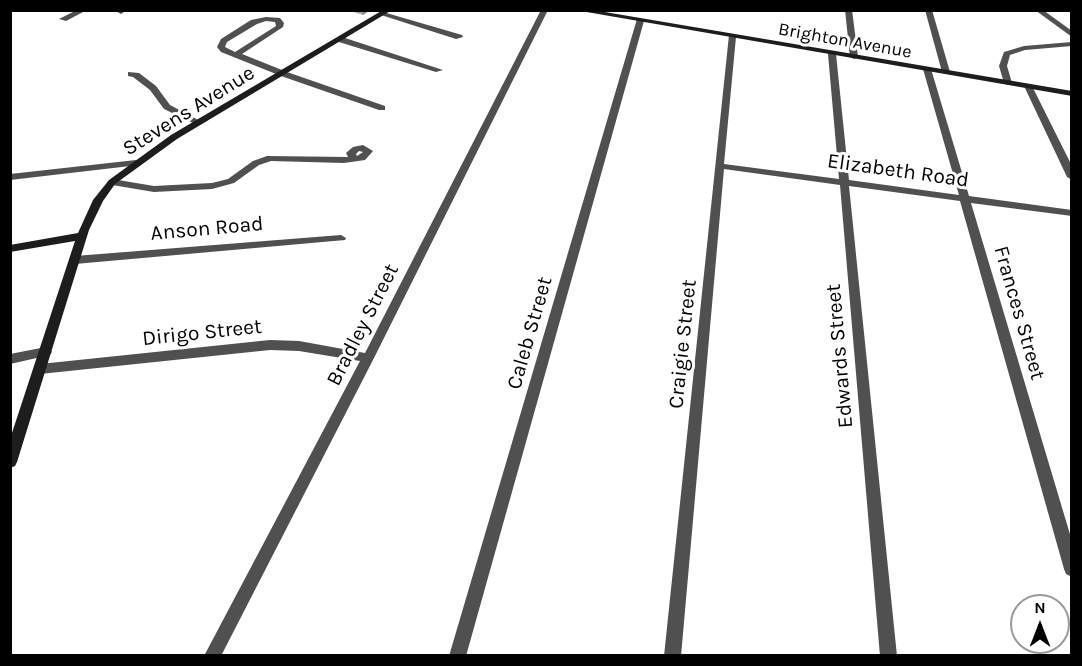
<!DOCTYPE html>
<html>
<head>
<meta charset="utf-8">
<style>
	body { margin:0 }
	#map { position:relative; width:1082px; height:666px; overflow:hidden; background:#fff; font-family:Karla,sans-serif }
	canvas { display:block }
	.frame { position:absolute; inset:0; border:12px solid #000; pointer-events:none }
	.north { position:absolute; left:1010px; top:594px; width:60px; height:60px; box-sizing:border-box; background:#fff; border:2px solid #999; border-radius:50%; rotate:0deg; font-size:16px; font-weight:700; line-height:24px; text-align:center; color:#000 }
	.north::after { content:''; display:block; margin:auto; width:21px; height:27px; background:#000; clip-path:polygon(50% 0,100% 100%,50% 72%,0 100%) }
</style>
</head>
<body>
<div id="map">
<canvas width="1082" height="666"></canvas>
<div class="frame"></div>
<div class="north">N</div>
</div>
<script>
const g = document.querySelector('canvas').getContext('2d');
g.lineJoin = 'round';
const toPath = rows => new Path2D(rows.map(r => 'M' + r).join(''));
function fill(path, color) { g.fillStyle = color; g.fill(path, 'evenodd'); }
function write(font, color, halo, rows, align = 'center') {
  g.font = font + ' Karla,sans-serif'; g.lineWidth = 6; g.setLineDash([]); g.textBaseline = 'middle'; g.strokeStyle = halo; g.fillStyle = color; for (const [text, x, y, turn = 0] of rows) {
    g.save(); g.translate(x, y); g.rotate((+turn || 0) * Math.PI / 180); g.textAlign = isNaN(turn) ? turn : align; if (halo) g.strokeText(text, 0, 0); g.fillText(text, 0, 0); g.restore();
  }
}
fill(toPath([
	[77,10,87,10,66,21,59,19,77,10],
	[114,10,123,10,124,12,121,14,114,10],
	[541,10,548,10,374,358,221,656,204,656,360,361,299,351,270,350,40,374,36,373,34,369,36,365,40,364,270,340,299,341,365,353,541,10],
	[845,10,852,10,858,57,854,59,850,57,845,10],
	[925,10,932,10,950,72,949,74,942,72,925,10],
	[1035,10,1043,10,1072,31,1072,37,1035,10],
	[383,12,462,35,463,37,456,39,381,15,380,14,383,12],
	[266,17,280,18,284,23,283,27,242,54,287,72,385,106,385,110,379,110,281,76,221,52,217,47,221,39,251,20,266,17],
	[266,21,275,22,276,26,235,52,225,47,227,42,257,24,266,21],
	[637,19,644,21,466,656,449,656,637,19],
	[729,35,736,37,724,164,839,179,828,54,832,52,836,54,849,180,959,195,923,69,927,67,931,69,969,196,1072,210,1072,216,971,203,1072,541,1072,577,1066,574,1064,569,960,201,849,186,897,656,880,656,840,185,724,169,681,656,664,656,729,35],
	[339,38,345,38,443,70,436,72,339,42,339,38],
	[1072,42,1072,46,1025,50,1010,55,1007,66,1012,83,1008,85,1004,83,999,66,1004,52,1024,46,1072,42],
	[128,72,139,73,156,86,170,105,202,122,195,124,164,109,150,90,133,77,128,76,128,72],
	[1025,84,1032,86,1072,166,1072,180,1067,177,1024,86,1025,84],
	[363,145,373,151,365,160,344,163,271,161,259,165,234,183,212,189,154,192,112,185,107,182,112,179,154,186,212,183,228,179,253,161,267,156,348,157,346,153,353,147,363,145],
	[359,151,363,152,357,156,356,154,359,151],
	[136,160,141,163,139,165,10,180,10,174,136,160],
	[341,235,346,238,345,240,75,264,70,260,75,256,341,235],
	[46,347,50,349,52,352,50,355,10,364,10,354,46,347]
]), '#505050');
fill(toPath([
	[383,10,392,10,177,139,115,184,103,201,89,230,17,462,15,466,10,468,10,439,75,241,10,252,10,245,78,233,93,200,109,180,171,135,383,10],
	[575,10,593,10,1072,91,1072,96,575,10]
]), '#1d1d1d');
fill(toPath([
	[348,10,370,10,363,15]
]), '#a5a5a5');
fill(toPath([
	[362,10,370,10,363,15]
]), '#868686');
write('18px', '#000', '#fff', [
	["Brighton Avenue",845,41,10]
]);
write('21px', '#000', '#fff', [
	["Stevens Avenue",189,111,-32],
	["Elizabeth Road",898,171,8],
	["Anson Road",207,229,-5],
	["Frances Street",1019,313,74],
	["Bradley Street",363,325,-63],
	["Dirigo Street",202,333,-6],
	["Caleb Street",530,333,-74],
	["Craigie Street",683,344,-84],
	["Edwards Street",840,356,-95]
]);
</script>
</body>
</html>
